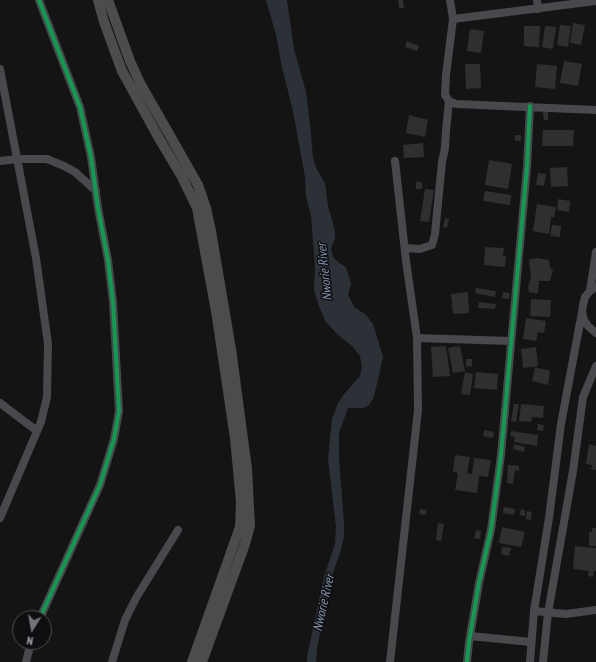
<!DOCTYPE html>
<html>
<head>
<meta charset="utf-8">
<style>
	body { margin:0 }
	#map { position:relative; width:596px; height:662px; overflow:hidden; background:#141414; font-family:"PT Sans Narrow",sans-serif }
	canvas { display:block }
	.north { position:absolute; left:12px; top:610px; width:40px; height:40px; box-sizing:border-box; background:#0f0e10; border:1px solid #4b4c52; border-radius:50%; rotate:191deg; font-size:11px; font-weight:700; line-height:16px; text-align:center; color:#a6a9b4 }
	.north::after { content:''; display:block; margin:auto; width:14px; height:18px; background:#73757c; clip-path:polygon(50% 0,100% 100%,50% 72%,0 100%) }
</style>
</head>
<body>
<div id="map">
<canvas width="596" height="662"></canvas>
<div class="north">N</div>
</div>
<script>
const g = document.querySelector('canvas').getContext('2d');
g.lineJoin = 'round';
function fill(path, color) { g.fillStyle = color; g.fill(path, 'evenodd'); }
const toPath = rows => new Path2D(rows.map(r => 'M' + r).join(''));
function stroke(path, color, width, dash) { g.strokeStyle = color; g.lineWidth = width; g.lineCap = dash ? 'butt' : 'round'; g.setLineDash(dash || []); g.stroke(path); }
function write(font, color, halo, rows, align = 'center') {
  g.font = font + ' "PT Sans Narrow",sans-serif'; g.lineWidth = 3; g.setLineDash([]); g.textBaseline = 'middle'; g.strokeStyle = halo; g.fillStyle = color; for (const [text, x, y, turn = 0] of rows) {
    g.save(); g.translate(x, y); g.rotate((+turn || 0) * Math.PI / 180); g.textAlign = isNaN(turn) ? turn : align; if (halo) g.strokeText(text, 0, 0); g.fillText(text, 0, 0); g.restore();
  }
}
fill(toPath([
	[266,0,287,0,294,49,306,92,310,124,313,158,316,168,325,183,328,206,335,231,335,238,331,249,333,257,338,262,346,267,351,283,348,295,355,308,365,314,373,324,383,357,376,388,373,399,369,405,363,408,348,408,339,433,339,458,344,523,344,537,340,553,333,573,317,648,316,662,307,662,307,656,324,577,335,544,336,527,328,459,332,419,338,403,345,393,360,376,362,368,360,356,352,346,338,335,326,322,319,306,314,290,315,266,311,215,306,196,305,177,293,111,282,67,276,35]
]), '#2c3138');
fill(toPath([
	[398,0,403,0,404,8,399,8],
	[573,23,585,25,581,45,570,43],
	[560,25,571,26,568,47,557,45],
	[524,26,540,26,539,47,524,46],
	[545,26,556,27,553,49,542,47],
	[470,29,484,31,481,53,467,51],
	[407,41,419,46,417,51,405,47],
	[564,61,582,64,578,86,560,83],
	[465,64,480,64,481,88,466,89],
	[537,64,557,66,555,89,535,87],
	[548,111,548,120,544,120,543,112],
	[409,115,428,120,425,137,406,133],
	[543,130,574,130,573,146,542,146],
	[515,135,521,135,521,141,515,141],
	[423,143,424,157,404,158,403,145],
	[489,160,512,164,508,189,485,185],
	[567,167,568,186,551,187,550,168],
	[538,173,546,174,544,186,536,185],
	[416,182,422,182,422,189,416,189],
	[425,189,434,190,429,222,420,221],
	[485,191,511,195,510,205,483,201],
	[558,199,570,201,569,212,557,210],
	[537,204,556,207,554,217,551,217,549,234,533,231],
	[445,218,449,219,447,228,443,227],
	[552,225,561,226,560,237,550,236],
	[485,247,504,248,503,256,506,256,505,267,484,265],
	[538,258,549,260,550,268,553,269,550,281,539,281,538,293,534,293,529,292,528,287,531,277,529,262,530,259],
	[476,288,496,291,495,297,475,293],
	[468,292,469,313,453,314,451,294],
	[503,292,510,293,509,299,502,298],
	[531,299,551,300,550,317,530,316],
	[479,302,496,304,495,309,478,308],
	[526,318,546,321,544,333,538,332,536,341,523,339],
	[446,346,450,376,433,377,431,347],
	[460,346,465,371,453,373,448,348],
	[536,347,538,366,523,368,521,349],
	[466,359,472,359,472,366,466,367],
	[535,367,550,371,548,385,532,381],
	[465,372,473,374,470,395,461,394],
	[476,372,498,374,497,390,474,388],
	[514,404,519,404,516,422,511,421],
	[521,404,544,406,543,418,532,417,531,422,519,421],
	[538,424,544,425,543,431,537,430],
	[484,430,494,432,493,438,483,436],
	[511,431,538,435,537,446,514,442,515,437,510,436],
	[514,444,525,447,524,452,513,449],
	[589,444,596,446,596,470,591,469,592,465,586,464],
	[455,455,470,457,467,473,472,474,474,458,491,460,488,477,479,476,477,493,455,490,458,473,453,472],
	[508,465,519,466,519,471,515,470,513,484,507,483],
	[504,507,515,509,514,515,503,513],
	[420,509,426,510,426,515,419,514],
	[521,509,525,510,525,516,520,515],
	[527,511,532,512,531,520,526,519],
	[438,523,444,524,441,541,436,540],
	[502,527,525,532,521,547,499,543],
	[592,528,596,528,596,546,589,546,589,532,592,532],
	[476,530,481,531,480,539,474,538],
	[575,546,596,548,596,571,594,571,593,577,588,576,589,571,573,569],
	[502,547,511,548,509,556,501,554]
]), '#2f2f30');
stroke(toPath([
	[39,0,80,107,91,157,98,208,108,260,113,302,119,411,114,439,100,485,40,618],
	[450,0,453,19,446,75,445,95,449,101,456,104,596,110],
	[537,0,538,9],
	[453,19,596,1],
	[0,69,36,258,48,344,47,397,41,422,0,518],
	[0,161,17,159,47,159,64,166,75,172,96,191],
	[395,161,406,261,417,338],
	[405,248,420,249,432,245,435,234,442,162,445,148,446,131,449,101],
	[596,287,590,291,585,297,583,305,582,312,584,320,588,326,596,333],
	[590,291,596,252],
	[0,403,37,431],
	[534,611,566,614,596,610],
	[470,636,531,642],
	[26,662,31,642],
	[112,662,125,620,136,598,178,530],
	[390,662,418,410,417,338,511,341],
	[467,662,469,642,479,583,491,530,501,455,527,167,530,106],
	[530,662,534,611,549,518,561,424,582,312],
	[543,662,548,613,573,471,583,397,596,366]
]), '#48494d', 8);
stroke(toPath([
	[98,0,104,22,122,71,160,140,182,177,197,208,216,311,235,438,241,502,240,527,192,662],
	[108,0,130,61,140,83,198,185,206,208,211,231,231,349,247,469,250,526,245,544,202,662]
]), '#4b4c4e', 10);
stroke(toPath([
	[39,0,80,107,91,157,98,208,108,260,113,302,119,411,114,439,100,485,40,618],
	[467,662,469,642,479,583,491,530,501,455,527,167,530,106]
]), '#139951', 4);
write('italic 13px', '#8092ac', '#0f0e10', [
	["Nworie River",325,272,-96],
	["Nworie River",324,603,-77]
]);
</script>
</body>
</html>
